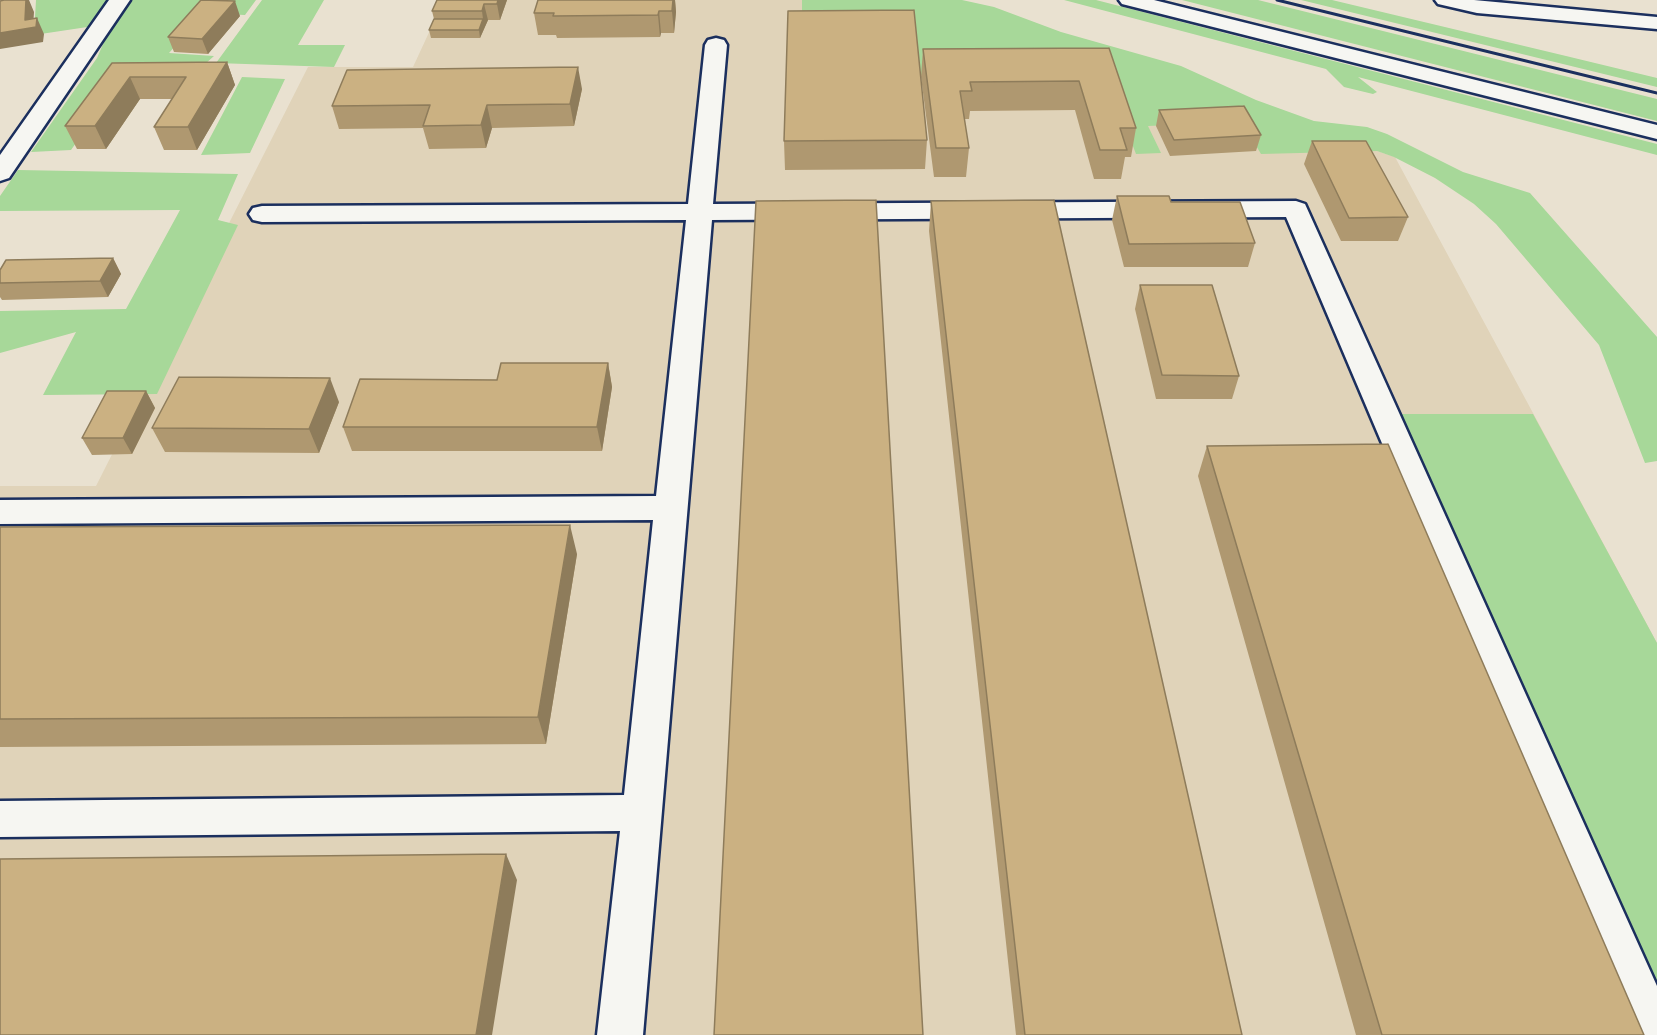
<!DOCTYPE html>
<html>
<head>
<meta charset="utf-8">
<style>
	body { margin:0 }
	canvas { display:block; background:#e9e1d0 }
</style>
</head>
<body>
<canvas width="1657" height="1035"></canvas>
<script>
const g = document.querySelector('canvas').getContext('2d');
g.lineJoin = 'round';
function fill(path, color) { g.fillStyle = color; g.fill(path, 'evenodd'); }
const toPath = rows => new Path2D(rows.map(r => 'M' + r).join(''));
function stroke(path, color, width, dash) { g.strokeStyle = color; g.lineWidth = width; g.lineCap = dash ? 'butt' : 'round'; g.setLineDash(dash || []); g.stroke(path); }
fill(toPath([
	[444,0,937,0,1063,46,1395,157,1657,643,1657,1035,0,1035,0,486,96,486,308,67,413,67]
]), '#e0d3b9');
fill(toPath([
	[36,0,113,0,94,26,34,35],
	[129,0,256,0,245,15,205,13,169,53,214,56,185,82,118,83,71,150,31,152,97,58,110,28],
	[262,0,324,0,298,45,345,45,334,67,216,63],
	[802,0,962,0,994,7,1061,32,1181,66,1256,100,1314,121,1367,127,1387,134,1463,172,1530,193,1657,337,1657,461,1645,463,1599,345,1496,224,1474,204,1435,178,1394,157,1377,151,1261,154,1242,122,1148,126,1161,153,1136,154,1106,75,920,75,802,37],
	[1064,0,1096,0,1657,144,1657,155,1358,77,1377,92,1373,94,1344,87,1326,69],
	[1182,0,1258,0,1657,99,1657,121],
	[1301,0,1332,0,1566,56,1657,78,1657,87],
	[242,77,285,79,250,153,201,155],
	[18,170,238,174,218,220,238,225,157,394,43,395,76,332,0,353,0,311,126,309,180,210,0,211,0,196],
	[1394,414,1533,414,1657,643,1657,985]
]), '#a7d899');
const minor = toPath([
	[109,0,130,0,9,178,0,181,0,155,109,0],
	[1435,0,1474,0,1657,17,1657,29,1477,13,1438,4,1435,0],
	[716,38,724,40,727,45,713,204,1296,201,1305,204,1657,986,1657,1035,1633,1035,1286,217,712,220,643,1035,597,1035,620,831,0,837,0,801,624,795,653,520,0,524,0,500,656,496,686,220,262,222,253,220,249,214,253,208,262,206,688,204,705,45,708,40,716,38]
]);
const primary = toPath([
	[1119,0,1154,0,1657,125,1657,139,1122,4,1119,0]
]);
stroke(minor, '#1b2f5e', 5);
stroke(primary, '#1b2f5e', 5);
fill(minor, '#f6f6f2');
fill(primary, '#f6f6f2');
stroke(toPath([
	[1277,0,1657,93]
]), '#1b2f5e', 3);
fill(toPath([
	[437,0,507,0,500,20,488,20,480,38,431,38,429,30,434,19,432,11],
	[538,0,675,0,676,12,674,33,661,33,660,37,557,38,556,35,538,35,534,13],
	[240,16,208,54,174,52,168,37],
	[1109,48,1136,128,1131,157,1125,157,1121,179,1094,179,1075,110,970,111,969,119,964,119,969,148,966,177,934,177,921,77,923,49],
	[227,62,235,85,197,150,164,150,154,127,172,99,140,99,106,149,77,149,65,126,112,63],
	[582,89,574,126,492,128,486,148,429,149,423,128,339,129,332,106],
	[1159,110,1261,135,1256,151,1170,156,1156,126],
	[927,140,925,169,785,170,784,141],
	[1312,141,1408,217,1398,241,1341,241,1304,164],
	[1117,196,1171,202,1255,243,1248,267,1124,267,1112,220],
	[931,201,1242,1035,1016,1035,929,231],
	[113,258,121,274,108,297,2,300,0,297,0,270],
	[1140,285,1239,376,1232,399,1156,399,1135,309],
	[608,363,612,387,602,451,352,451,343,427,497,380],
	[146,391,155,408,132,454,92,455,82,438],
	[339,402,319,453,165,452,152,428],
	[1207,446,1644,1035,1356,1035,1198,476],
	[0,527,577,554,546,744,0,747]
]), '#af9870');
fill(toPath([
	[26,0,29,0,34,12,33,27,37,18,44,34,43,42,0,49,0,33],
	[498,0,507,0,500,20,497,4],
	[673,0,675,0,676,12,674,33,672,11],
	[235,1,240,16,208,54,202,39],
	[484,4,488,20,480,38,479,30,483,19,482,11],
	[659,11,661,33,660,37,658,15],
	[227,62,235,85,197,150,188,127],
	[578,67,582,89,574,126,570,104],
	[130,77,140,99,106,149,95,126],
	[487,105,492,128,486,148,481,125],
	[113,258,121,274,108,297,100,281],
	[608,363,612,387,602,451,597,427],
	[330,378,339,402,319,453,309,429],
	[146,391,155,408,132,454,123,438],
	[570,525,577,554,546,744,538,717],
	[506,854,517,880,492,1035,476,1035]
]), '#8e7c5b');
const building = toPath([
	[4,0,26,0,25,20,37,18,36,27,0,33,0,1,4,0],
	[201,0,235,1,202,39,168,37,201,0],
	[437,0,498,0,497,4,484,4,482,11,432,11,437,0],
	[538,0,673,0,672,11,659,11,658,15,553,16,554,13,534,13,538,0],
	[914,10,927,140,784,141,788,11,914,10],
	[434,19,483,19,479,30,429,30,434,19],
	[1109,48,1136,128,1120,128,1127,150,1100,150,1079,81,970,82,972,91,960,91,969,148,936,148,923,49,1109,48],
	[227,62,188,127,154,127,186,77,130,77,95,126,65,126,112,63,227,62],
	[578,67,570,104,487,105,481,125,423,126,430,105,332,106,347,70,578,67],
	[1244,106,1261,135,1174,140,1159,110,1244,106],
	[1312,141,1366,141,1408,217,1349,218,1312,141],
	[1117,196,1169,196,1171,202,1240,202,1255,243,1129,244,1117,196],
	[876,200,923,1035,714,1035,756,201,876,200],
	[1054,200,1242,1035,1025,1035,931,201,1054,200],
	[113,258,100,281,0,283,0,270,6,260,113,258],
	[1140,285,1212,285,1239,376,1162,375,1140,285],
	[501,363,608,363,597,427,343,427,360,379,497,380,501,363],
	[179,377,330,378,309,429,152,428,179,377],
	[107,391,146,391,123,438,82,438,107,391],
	[1388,444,1644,1035,1382,1035,1207,446,1388,444],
	[570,525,538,717,0,719,0,527,570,525],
	[506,854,476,1035,0,1035,0,859,506,854]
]);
fill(building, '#cbb182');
stroke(building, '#8e7c5b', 1.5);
</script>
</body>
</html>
